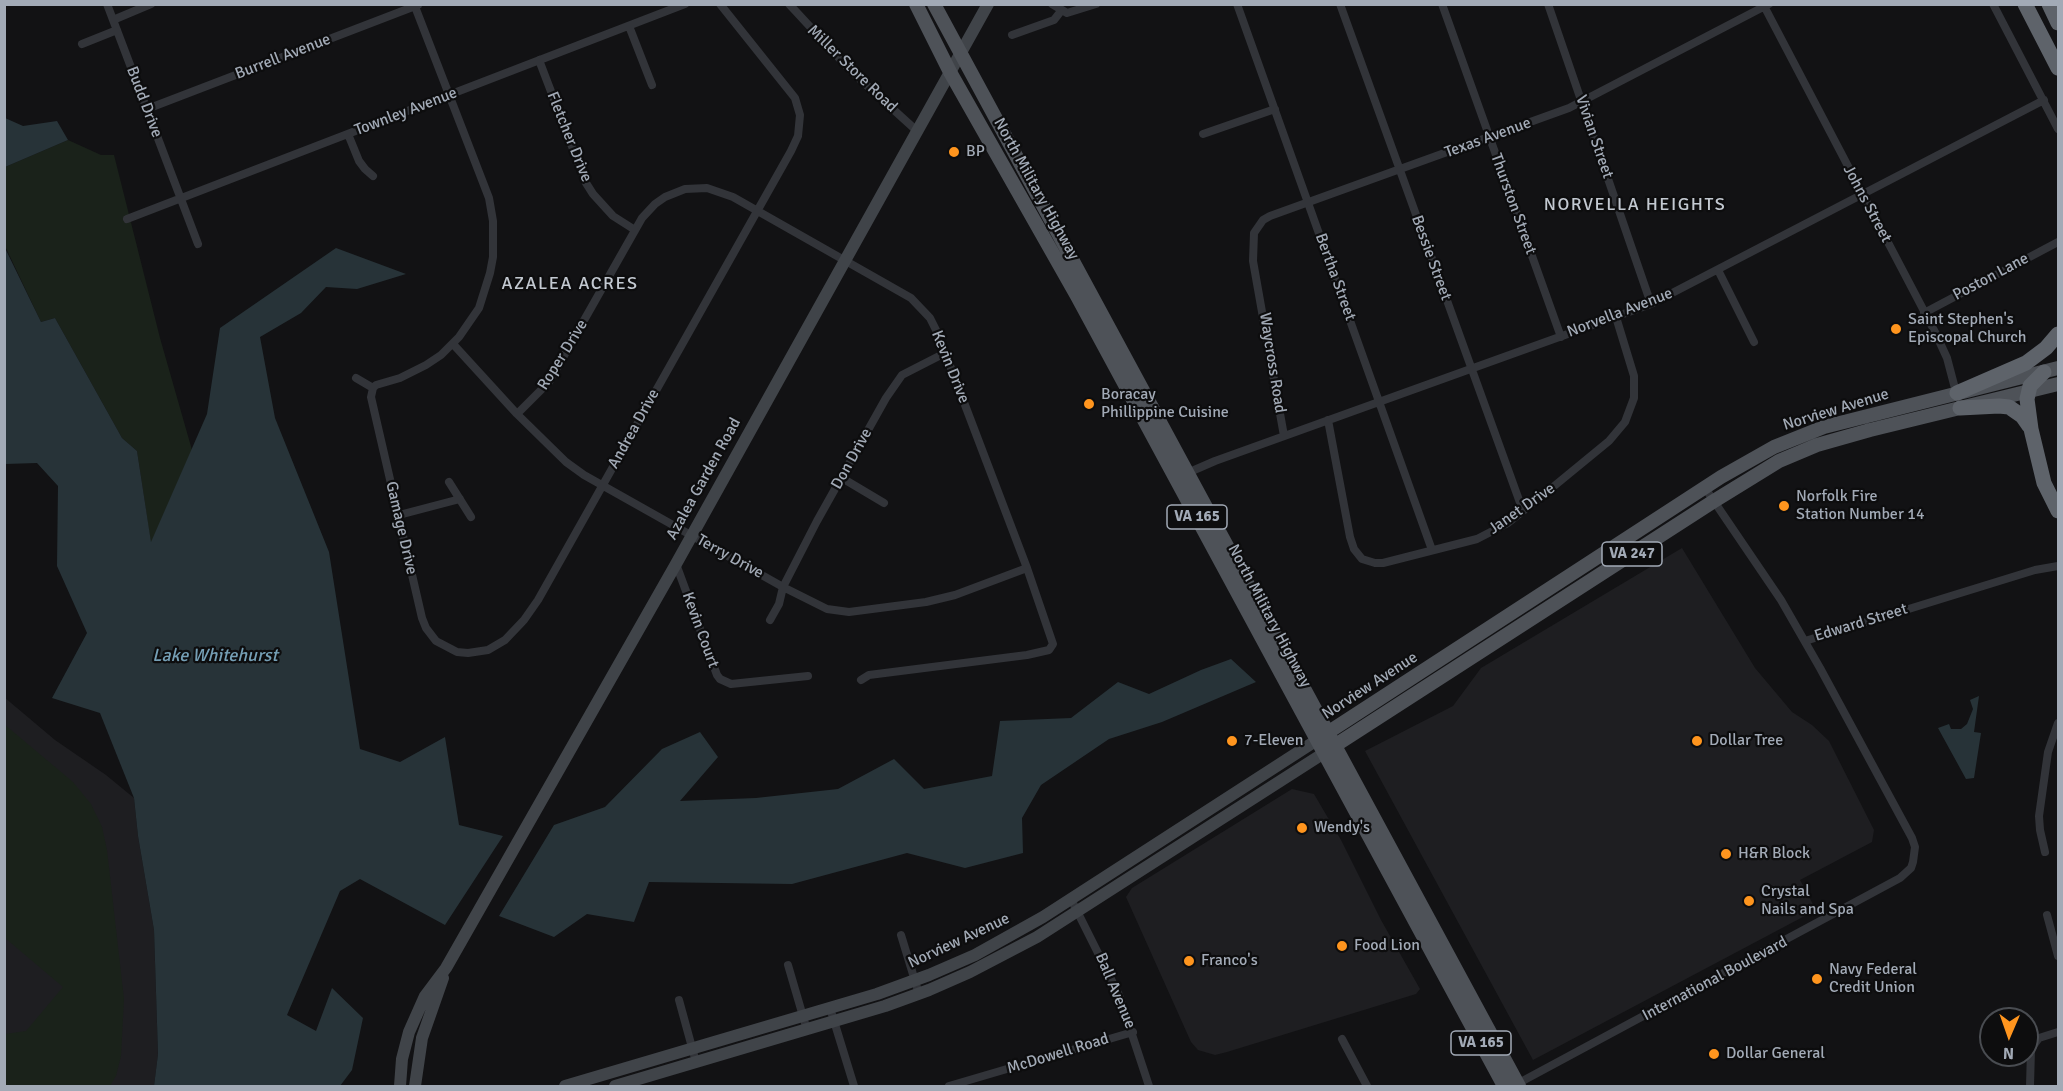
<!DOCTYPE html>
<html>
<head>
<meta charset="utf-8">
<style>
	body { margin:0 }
	#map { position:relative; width:2063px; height:1091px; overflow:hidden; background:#121214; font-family:Signika,sans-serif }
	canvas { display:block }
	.frame { position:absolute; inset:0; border:6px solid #a2aab6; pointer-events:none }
	.north { position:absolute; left:1979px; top:1007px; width:60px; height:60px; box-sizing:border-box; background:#0d0d0e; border:2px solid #494c51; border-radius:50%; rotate:182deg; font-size:16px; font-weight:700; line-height:24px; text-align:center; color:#a2aab6 }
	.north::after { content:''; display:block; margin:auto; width:21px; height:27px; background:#ff951e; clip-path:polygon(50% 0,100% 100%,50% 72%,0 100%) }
</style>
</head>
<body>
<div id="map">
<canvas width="2063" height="1091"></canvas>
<div class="frame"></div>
<div class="north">N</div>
</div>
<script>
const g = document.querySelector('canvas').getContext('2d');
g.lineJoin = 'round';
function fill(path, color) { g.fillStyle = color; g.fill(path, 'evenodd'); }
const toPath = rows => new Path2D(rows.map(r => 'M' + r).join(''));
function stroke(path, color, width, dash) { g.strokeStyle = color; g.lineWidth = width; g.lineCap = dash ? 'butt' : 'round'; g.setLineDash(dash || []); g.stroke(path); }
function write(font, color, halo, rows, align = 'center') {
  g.font = font + ' Signika,sans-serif'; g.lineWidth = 4.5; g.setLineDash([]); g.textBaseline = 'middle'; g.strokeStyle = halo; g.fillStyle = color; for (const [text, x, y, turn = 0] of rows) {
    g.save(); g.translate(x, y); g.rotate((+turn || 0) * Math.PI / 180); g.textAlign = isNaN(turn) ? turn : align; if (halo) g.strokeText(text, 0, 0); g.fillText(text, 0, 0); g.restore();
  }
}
fill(toPath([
	[1682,548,1755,668,1792,712,1812,725,1829,741,1874,830,1872,842,1800,880,1816,910,1533,1060,1365,751,1453,706,1481,668],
	[4,697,55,740,106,775,134,798,138,836,154,930,158,1054,154,1086,5,1086],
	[1292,789,1314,794,1341,840,1381,920,1420,989,1416,994,1227,1052,1215,1055,1198,1050,1191,1042,1126,897,1132,888]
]), '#1e1e21');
fill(toPath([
	[68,140,101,155,114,155,160,338,192,450,151,544,137,451,122,438,55,318,41,322,5,246,5,167],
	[4,724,73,782,91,804,102,827,107,850,124,999,121,1056,116,1076,110,1086,5,1086,5,1034,26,1031,63,987,5,938]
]), '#1a221a');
fill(toPath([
	[5,118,23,126,57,121,68,140,5,167],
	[4,246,41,322,55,318,122,438,137,451,151,542,207,414,220,328,336,248,406,274,357,289,326,287,301,313,260,337,275,418,329,552,360,749,400,762,445,737,459,825,503,836,445,925,360,879,340,891,287,1015,316,1031,332,988,363,1018,352,1070,340,1086,154,1086,158,1054,154,930,138,836,134,798,100,713,52,698,87,633,57,566,58,486,37,463,5,464],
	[1231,659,1256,682,1162,722,1109,739,1041,785,1022,818,1023,853,965,868,907,853,792,884,649,882,634,922,587,914,554,937,499,916,554,825,605,807,662,749,700,732,718,757,680,801,756,798,838,789,894,759,924,789,992,776,1000,721,1071,718,1118,682,1149,694,1201,670],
	[1979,696,1974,732,1981,733,1974,778,1966,779,1938,728,1949,724,1951,729,1961,729,1967,724,1973,709,1970,700]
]), '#273338');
stroke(toPath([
	[107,4,198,244],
	[414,4,489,198,493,221,493,257,490,273,479,308,459,337,441,355,426,365,400,378,376,385,373,388,371,397,422,618,426,628,436,641,457,652,468,653,488,650,505,640,524,620,538,600,791,151,798,136,800,115,795,98,720,4],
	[789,4,852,72,917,131],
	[1052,4,1067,13,1096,4],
	[1237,4,1432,550],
	[1340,4,1523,511],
	[1442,4,1561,337],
	[1548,4,1651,304],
	[1763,4,1935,332,1947,358,1957,396],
	[1993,4,2058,129],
	[113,20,151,4],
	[629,26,652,85],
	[1012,35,1054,20,1061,11],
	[82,44,117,30],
	[539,60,586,183,593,194,613,216,635,230],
	[147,109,418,5],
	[348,134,359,161,365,169,373,176],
	[1203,134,1275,109],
	[127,219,685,4],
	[1718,270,1754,342],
	[1924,313,2058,242],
	[453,344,517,414,566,462,584,475,783,587,827,609,849,612,926,602,955,595,1027,568],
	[356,378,373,388],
	[517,414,549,382,642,218,655,204,665,197,685,189,707,188,733,197,911,298,930,318,938,334,1027,568,1053,644,1049,650,1027,655,869,675,861,680],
	[1328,420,1350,537,1354,549,1362,559,1375,563,1383,563,1477,539,1508,523,1553,487,1609,441,1625,422,1634,398,1634,376,1616,317],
	[1284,436,1253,261,1254,233,1263,220,1270,216,1569,108,1769,4],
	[1185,474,1215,461,1651,304,2044,100],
	[842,478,884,503],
	[449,482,471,517],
	[399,515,460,499],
	[676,564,717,675,720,679,731,684,808,676],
	[770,620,779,604,783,587,817,521,886,398,902,375,945,353],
	[1805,641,2035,570,2058,566],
	[2045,852,2040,830,2039,816,2048,752,2058,723],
	[1071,899,1119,995,1149,1086],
	[2047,915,2058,956],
	[901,935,919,994],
	[788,965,807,1030],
	[679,1000,696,1062],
	[830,1008,854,1086],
	[1342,1039,1367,1086],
	[1515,1085,1900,878,1911,868,1913,862,1915,847,1912,838,1820,668,1781,600,1705,488],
	[949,1086,1133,1032],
	[2030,1086,2031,1049,2039,1038,2058,1032]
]), '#323439', 8);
stroke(toPath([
	[400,1086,402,1059,409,1032,425,996,446,968,676,564,988,4],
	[415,1086,422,1038,443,978],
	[565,1086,877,994,929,975,975,955,1043,917,1317,740],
	[615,1086,885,1006,929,990,970,972,1037,937,1324,753]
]), '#404449', 12);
stroke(toPath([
	[916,4,950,72,1077,296,1504,1086],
	[934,4,1519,1086],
	[1321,737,1721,477,1774,447,1824,427,2058,368],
	[1328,750,1714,501,1779,461,1817,445,1870,430,2058,384]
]), '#4e5258', 14);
stroke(toPath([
	[2025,4,2058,68],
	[2049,4,2058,23],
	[2044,372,2030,386,2027,399,2031,429,2044,483,2058,511],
	[1957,393,2026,363,2046,348,2058,334],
	[1960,408,1999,406,2009,407,2022,416,2029,426]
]), '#5e636a', 15);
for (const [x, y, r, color] of [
	[954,152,6,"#ff951e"],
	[1896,329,6,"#ff951e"],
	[1089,404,6,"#ff951e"],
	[1784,506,6,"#ff951e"],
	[1232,741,6,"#ff951e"],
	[1697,741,6,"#ff951e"],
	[1302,828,6,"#ff951e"],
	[1726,854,6,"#ff951e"],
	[1749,901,6,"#ff951e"],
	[1342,946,6,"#ff951e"],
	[1189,961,6,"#ff951e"],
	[1817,979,6,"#ff951e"],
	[1714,1054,6,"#ff951e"]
]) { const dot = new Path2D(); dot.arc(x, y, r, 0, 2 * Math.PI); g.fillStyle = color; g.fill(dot); stroke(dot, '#0d0d0e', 2); }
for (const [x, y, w] of [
	[1197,517,60],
	[1632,554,60],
	[1481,1043,60]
]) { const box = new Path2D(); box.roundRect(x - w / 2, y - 12, w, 24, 4.5); g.fillStyle = '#0d0d0e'; g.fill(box); stroke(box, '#a2aab6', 1.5); }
write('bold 15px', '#a2aab6', null, [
	["VA 165",1197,517],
	["VA 247",1632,554],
	["VA 165",1481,1043]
]);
write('16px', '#a2aab6', '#0d0d0e', [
	["Burrell Avenue",283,57,-21],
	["Miller Store Road",852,69,44],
	["Budd Drive",144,102,69],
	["Townley Avenue",406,112,-21],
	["Fletcher Drive",569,137,68],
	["Vivian Street",1594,137,71],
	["Texas Avenue",1488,138,-20],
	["North Military Highway",1036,189,61],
	["Thurston Street",1513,204,70],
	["Johns Street",1867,204,62],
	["Bessie Street",1431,258,70],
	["Bertha Street",1335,277,70],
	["Poston Lane",1991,277,-28],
	["Norvella Avenue",1620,313,-21],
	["Roper Drive",563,355,-58],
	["Waycross Road",1272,363,81],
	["Kevin Drive",950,367,68],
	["Norview Avenue",1836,410,-17],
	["Andrea Drive",634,429,-61],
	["Don Drive",852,459,-61],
	["Azalea Garden Road",704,479,-61],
	["Janet Drive",1522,509,-35],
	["Gamage Drive",401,528,77],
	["Terry Drive",730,557,29],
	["North Military Highway",1269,616,62],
	["Edward Street",1861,623,-17],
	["Kevin Court",700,630,70],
	["Norview Avenue",1370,686,-33],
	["Norview Avenue",959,941,-25],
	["International Boulevard",1715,979,-28],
	["Ball Avenue",1115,991,67],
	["McDowell Road",1058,1054,-17]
]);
write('16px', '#a2aab6', '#0d0d0e', [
	["BP",966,152],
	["Saint Stephen's",1908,320],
	["Episcopal Church",1908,338],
	["Boracay",1101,395],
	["Phillippine Cuisine",1101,413],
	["Norfolk Fire",1796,497],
	["Station Number 14",1796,515],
	["7-Eleven",1244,741],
	["Dollar Tree",1709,741],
	["Wendy's",1314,828],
	["H&R Block",1738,854],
	["Crystal",1761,892],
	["Nails and Spa",1761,910],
	["Food Lion",1354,946],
	["Franco's",1201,961],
	["Navy Federal",1829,970],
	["Credit Union",1829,988],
	["Dollar General",1726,1054]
], 'left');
g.letterSpacing = '1.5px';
write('18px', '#c3c9d1', '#0d0d0e', [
	["NORVELLA HEIGHTS",1635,205],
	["AZALEA ACRES",570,284]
]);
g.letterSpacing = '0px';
write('italic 18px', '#759fb5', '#0d0d0e', [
	["Lake Whitehurst",215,656]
]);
</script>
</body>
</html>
